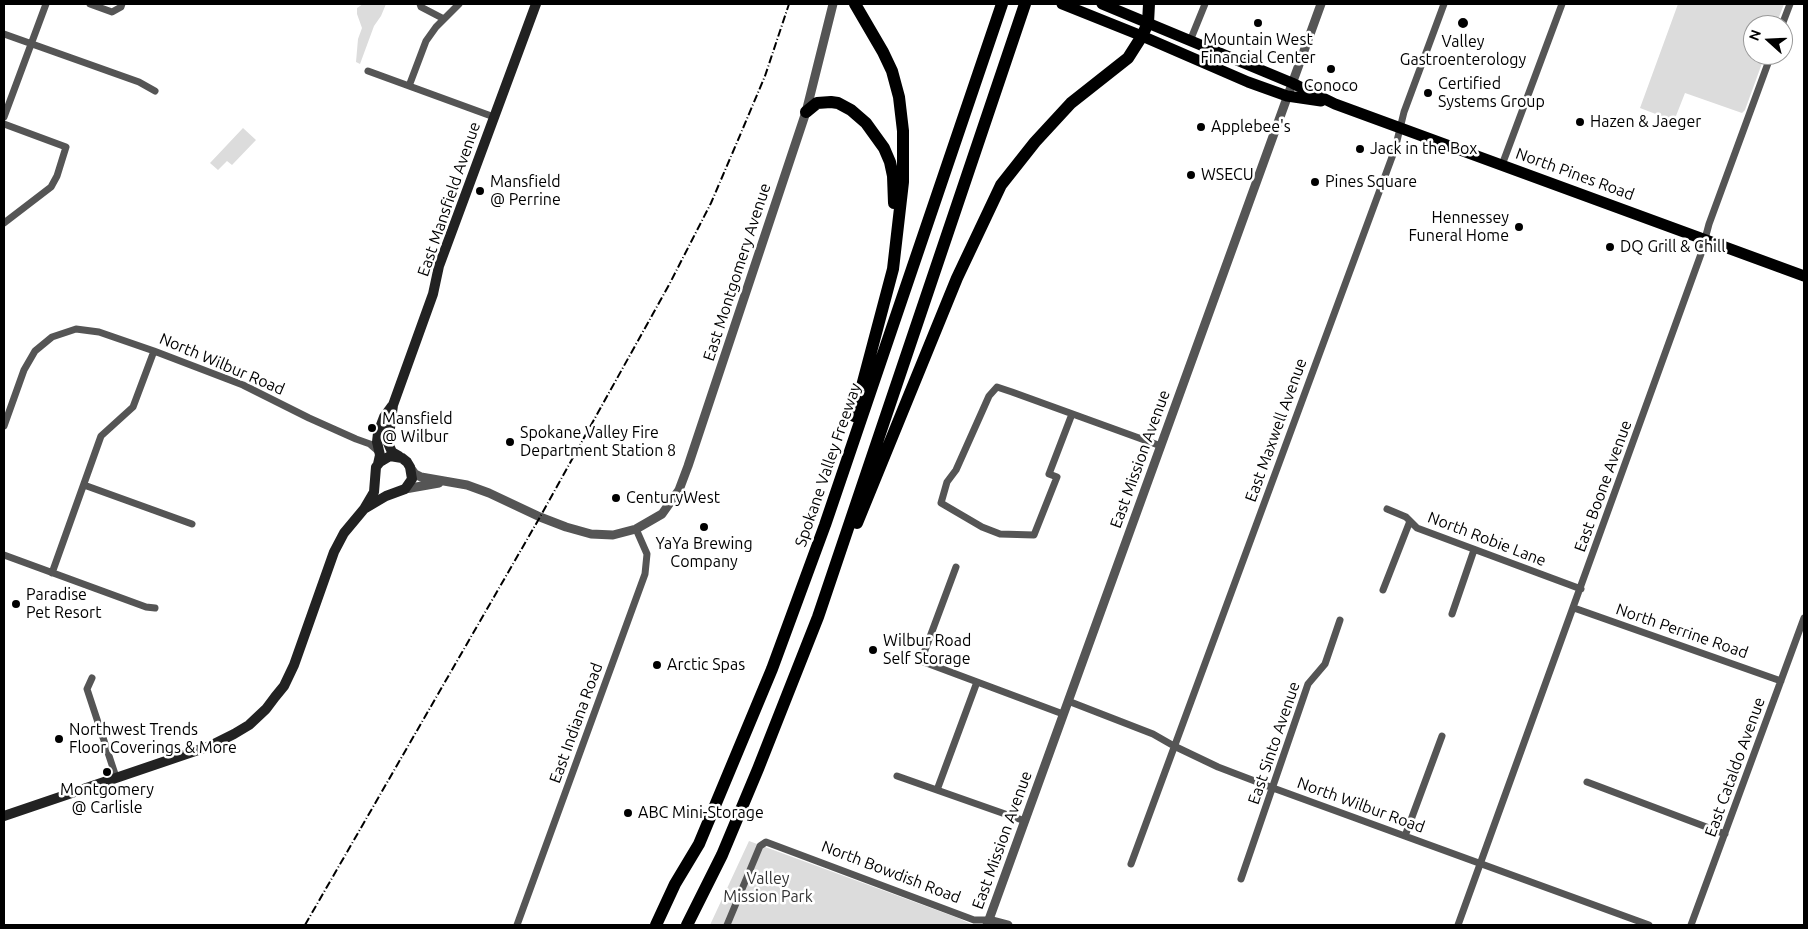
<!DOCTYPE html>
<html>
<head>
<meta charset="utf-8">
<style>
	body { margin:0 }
	#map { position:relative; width:1808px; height:929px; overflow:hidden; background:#fff; font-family:Ubuntu,sans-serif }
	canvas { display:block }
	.frame { position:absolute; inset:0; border:5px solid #000; pointer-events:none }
	.north { position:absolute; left:1743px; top:15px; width:50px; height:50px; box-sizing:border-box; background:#fff; border:1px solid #999; border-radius:50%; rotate:290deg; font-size:14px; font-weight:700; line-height:20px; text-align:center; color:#000 }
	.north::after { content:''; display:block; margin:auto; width:18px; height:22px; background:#000; clip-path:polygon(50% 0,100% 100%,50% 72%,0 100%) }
</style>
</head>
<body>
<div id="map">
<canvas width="1808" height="929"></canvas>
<div class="frame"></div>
<div class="north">N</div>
</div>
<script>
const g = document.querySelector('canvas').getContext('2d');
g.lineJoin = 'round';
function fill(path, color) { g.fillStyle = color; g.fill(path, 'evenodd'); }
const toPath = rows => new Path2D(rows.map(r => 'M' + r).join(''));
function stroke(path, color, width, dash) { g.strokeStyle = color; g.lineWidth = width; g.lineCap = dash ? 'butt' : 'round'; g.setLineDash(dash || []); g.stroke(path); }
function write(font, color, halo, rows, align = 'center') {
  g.font = font + ' Ubuntu,sans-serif'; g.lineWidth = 5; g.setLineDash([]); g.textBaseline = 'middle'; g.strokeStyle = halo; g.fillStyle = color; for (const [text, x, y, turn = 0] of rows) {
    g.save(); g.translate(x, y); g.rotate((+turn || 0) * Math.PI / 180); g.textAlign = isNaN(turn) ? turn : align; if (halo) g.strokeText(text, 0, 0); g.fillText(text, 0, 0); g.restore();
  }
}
fill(toPath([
	[363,4,386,4,381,16,374,26,360,64,356,62,358,39,362,28,357,14,357,8],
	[1678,4,1784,4,1776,25,1753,25,1753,55,1765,55,1745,110,1742,113,1685,93,1674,121,1640,108],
	[243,128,256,140,232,165,227,161,218,170,210,163],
	[749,841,958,918,973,925,710,925]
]), '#dcdcdc');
stroke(toPath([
	[90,4,112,12,121,7,122,4],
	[420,4,421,7,444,19],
	[1782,25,1790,4],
	[4,34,139,82,155,91],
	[1190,41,1205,4],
	[368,71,494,117],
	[409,86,426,41,436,27,459,4],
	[4,117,46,4],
	[4,124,66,147,57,176,51,187,4,223],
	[1502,165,1562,4],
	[1072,414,1049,474,1057,477,1034,535,1000,534,982,527,941,503,947,482,956,470,989,396,997,387,1012,392,1161,446],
	[4,426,24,370,35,351,52,337,76,329,99,332,154,351,243,385,309,418,356,439,370,444,378,451],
	[84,485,192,524],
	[1387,509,1406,517,1417,528,1581,589],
	[4,555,146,607,155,608],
	[956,567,921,661,1063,714],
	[52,573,101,436,133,407,154,351],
	[1383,590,1410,521],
	[1574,608,1781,681],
	[1452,614,1474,550],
	[92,678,87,689,116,777],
	[1068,701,1153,734,1174,746,1218,767,1273,788,1649,925],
	[897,776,1025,821],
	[1587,782,1725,834],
	[937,790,977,682],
	[1405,836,1442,736],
	[1131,864,1395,149,1404,112,1444,4],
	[1241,879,1308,684,1325,664,1340,620],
	[517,925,645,574,647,554,636,529],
	[727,925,760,846,766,842,974,920,989,920],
	[1458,925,1701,254,1709,224,1771,55],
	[1691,925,1804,618]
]), '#555', 7);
stroke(toPath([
	[410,467,415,474,421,477,467,485,489,493,540,517,566,527,591,534,613,535,636,529,662,514,679,490,688,466,806,112,833,4],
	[405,489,439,483],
	[989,920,1008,925],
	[987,925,1321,4]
]), '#555', 9);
stroke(toPath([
	[399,456,392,452,388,443,393,405,433,294,439,266,536,4],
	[378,464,380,455,377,442,378,433,384,417,392,406],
	[4,816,210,746,234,734,249,725,266,709,275,697,284,686,294,665,334,552,344,533,364,509,374,492,376,467,380,462,390,456,402,458,407,462,410,467,412,479,405,489,386,496,364,509]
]), '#222', 10);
stroke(toPath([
	[1062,4,1142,36,1248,82,1287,96,1321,101],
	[1102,4,1292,83,1335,104,1804,276]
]), '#000', 11);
stroke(toPath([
	[806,112,817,103,831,102,838,103,851,110,866,123,884,148,890,162,893,176,894,203],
	[854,416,893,269,903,182,903,131,899,97,892,71,883,52,855,4],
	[857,523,957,278,1001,185,1035,142,1071,103,1128,58,1142,36,1148,23,1149,4],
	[656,925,675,884,699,844,772,669,825,525,1002,4],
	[687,925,722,855,758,769,818,617,1025,4]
]), '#000', 12);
stroke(toPath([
	[305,925,540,517,670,283,711,203,738,140,765,76,789,4]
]), '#000', 2, [8, 2.5, 1, 2.5]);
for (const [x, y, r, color] of [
	[1258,23,5,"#000"],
	[1463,23,6,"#000"],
	[1331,69,5,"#000"],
	[1428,93,5,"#000"],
	[1580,122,5,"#000"],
	[1201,127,5,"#000"],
	[1360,149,5,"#000"],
	[1191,175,5,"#000"],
	[1315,182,5,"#000"],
	[480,191,5,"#000"],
	[1519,227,5,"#000"],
	[1610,247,5,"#000"],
	[372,428,5,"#000"],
	[510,442,5,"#000"],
	[616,498,5,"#000"],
	[704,527,5,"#000"],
	[16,604,5,"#000"],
	[873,650,5,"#000"],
	[657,665,5,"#000"],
	[59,739,5,"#000"],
	[107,772,5,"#000"],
	[628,813,5,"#000"]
]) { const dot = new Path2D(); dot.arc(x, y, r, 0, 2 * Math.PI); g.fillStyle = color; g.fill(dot); stroke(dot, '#fff', 2); }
write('16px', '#000', '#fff', [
	["Mountain West",1258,40,"center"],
	["Financial Center",1258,58,"center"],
	["Valley",1463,42,"center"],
	["Gastroenterology",1463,60,"center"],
	["Certified",1438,84],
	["Systems Group",1438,102],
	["Conoco",1331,86,"center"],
	["Hazen & Jaeger",1590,122],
	["Applebee's",1211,127],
	["Jack in the Box",1370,149],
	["WSECU",1201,175],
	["Mansfield",490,182],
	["@ Perrine",490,200],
	["Pines Square",1325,182],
	["Hennessey",1509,218,"right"],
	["Funeral Home",1509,236,"right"],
	["DQ Grill & Chill",1620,247],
	["Mansfield",382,419],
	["@ Wilbur",382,437],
	["Spokane Valley Fire",520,433],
	["Department Station 8",520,451],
	["CenturyWest",626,498],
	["YaYa Brewing",704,544,"center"],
	["Company",704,562,"center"],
	["Paradise",26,595],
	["Pet Resort",26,613],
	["Wilbur Road",883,641],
	["Self Storage",883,659],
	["Arctic Spas",667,665],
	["Northwest Trends",69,730],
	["Floor Coverings & More",69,748],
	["Montgomery",107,790,"center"],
	["@ Carlisle",107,808,"center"],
	["ABC Mini-Storage",638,813]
], 'left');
write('16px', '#000', '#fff', [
	["North Pines Road",1575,174,20],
	["East Mansfield Avenue",449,199,-71],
	["East Montgomery Avenue",737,272,-72],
	["North Wilbur Road",222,364,23],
	["East Maxwell Avenue",1276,430,-70],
	["East Mission Avenue",1140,459,-70],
	["Spokane Valley Freeway",828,465,-71],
	["East Boone Avenue",1603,486,-70],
	["North Robie Lane",1487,539,21],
	["North Perrine Road",1682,631,19],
	["East Indiana Road",576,723,-70],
	["East Sinto Avenue",1274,743,-71],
	["East Cataldo Avenue",1735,767,-70],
	["North Wilbur Road",1361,805,20],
	["East Mission Avenue",1002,840,-70],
	["North Bowdish Road",891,872,21]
]);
write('16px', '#333', '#fff', [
	["Valley",768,879],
	["Mission Park",768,897]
]);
</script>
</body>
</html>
